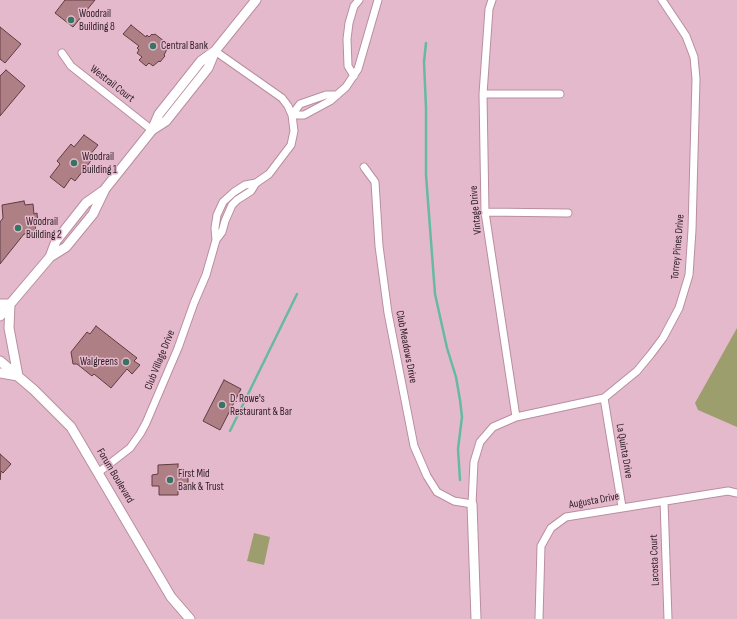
<!DOCTYPE html>
<html>
<head>
<meta charset="utf-8">
<style>
	body { margin:0 }
	canvas { display:block; background:#e5b9cc }
</style>
</head>
<body>
<canvas width="737" height="619"></canvas>
<script>
const g = document.querySelector('canvas').getContext('2d');
g.lineJoin = 'round';
function fill(path, color) { g.fillStyle = color; g.fill(path, 'evenodd'); }
const toPath = rows => new Path2D(rows.map(r => 'M' + r).join(''));
function stroke(path, color, width, dash) { g.strokeStyle = color; g.lineWidth = width; g.lineCap = dash ? 'butt' : 'round'; g.setLineDash(dash || []); g.stroke(path); }
function write(font, color, halo, rows, align = 'center') {
  g.font = font + ' "Sofia Sans Condensed",sans-serif'; g.lineWidth = 3; g.setLineDash([]); g.textBaseline = 'middle'; g.strokeStyle = halo; g.fillStyle = color; for (const [text, x, y, turn = 0] of rows) {
    g.save(); g.translate(x, y); g.rotate((+turn || 0) * Math.PI / 180); g.textAlign = isNaN(turn) ? turn : align; if (halo) g.strokeText(text, 0, 0); g.fillText(text, 0, 0); g.restore();
  }
}
fill(toPath([
	[737,328,737,427,698,410,695,403],
	[254,533,270,537,264,565,247,561]
]), '#9c9f6d');
stroke(toPath([
	[426,43,424,62,426,108,426,175,435,294,447,348,456,377,460,400,462,417,458,449,460,480],
	[230,431,297,294]
]), '#66ba9f', 2.5);
const building = toPath([
	[65,0,95,0,73,27,55,13,65,0],
	[131,25,146,37,147,35,149,37,152,34,153,35,155,34,169,45,164,55,165,56,160,62,159,61,153,66,149,63,146,66,139,60,142,57,137,53,139,50,137,48,139,46,123,34,131,25],
	[0,27,21,44,5,63,0,59,0,27],
	[6,70,25,86,0,116,0,76,6,70],
	[84,135,98,145,90,155,94,157,75,181,71,178,64,188,50,177,60,164,57,161,71,144,74,147,84,135],
	[24,201,25,205,33,204,34,214,37,213,38,224,35,224,36,233,24,234,0,264,0,222,3,218,2,205,24,201],
	[96,326,137,358,134,361,140,365,132,374,127,369,111,388,94,374,92,376,77,364,73,364,71,352,87,332,90,334,96,326],
	[224,380,241,389,220,430,203,421,224,380],
	[0,454,11,464,3,473,1,471,0,480,0,454],
	[178,464,178,474,188,474,188,487,178,487,178,495,159,495,159,486,152,486,152,475,158,474,158,465,178,464]
]);
fill(building, '#ae8086');
stroke(building, '#623a40', 1);
const street = toPath([
	[492,0,489,9,483,94,485,212,516,417],
	[215,51,282,98,288,106,292,115,294,131,291,145,269,174,256,183,251,191,237,200,232,205,225,221,222,232,216,240],
	[62,53,71,66,152,130],
	[354,76,348,66,347,39,349,23,354,6,359,0],
	[483,94,560,94],
	[292,115,304,115,330,101,346,87,358,69,378,0],
	[292,115,300,104,326,95,337,95],
	[364,167,375,182,379,246,388,313,414,446,427,476,437,492,454,501,472,504,474,462,480,442,493,427,516,417,604,398,637,371,651,354,663,338,679,308,689,275,692,230,696,79,694,57,686,36,662,0],
	[485,212,568,213],
	[604,398,622,507],
	[99,472,130,448,140,434,146,423,178,348,194,303,206,275,216,240,215,228,217,215,223,202,234,192,245,185,256,183],
	[664,501,668,619],
	[539,619,541,546,551,528,566,517,728,491,737,493]
]);
const secondary = toPath([
	[152,130,166,121,208,68,215,51],
	[50,257,56,241,86,203,103,191],
	[0,304,10,304,9,328,18,376,0,373],
	[0,316,50,257,66,247,93,214,105,189,152,130,159,114,201,61,215,51,256,0],
	[0,361,34,390,71,427,171,597,190,619],
	[472,504,476,619]
]);
stroke(street, '#b98ea0', 9);
stroke(secondary, '#b98ea0', 11);
stroke(street, '#fff', 7);
stroke(secondary, '#fff', 9);
for (const [x, y, r, color] of [
	[71,20,4,"#377562"],
	[153,46,4,"#377562"],
	[74,163,4,"#377562"],
	[18,228,4,"#377562"],
	[126,362,4,"#377562"],
	[222,405,4,"#377562"],
	[170,480,4,"#377562"]
]) { const dot = new Path2D(); dot.arc(x, y, r, 0, 2 * Math.PI); g.fillStyle = color; g.fill(dot); stroke(dot, '#e5b9cc', 1.5); }
write('11px', '#2d1d24', '#e5b9cc', [
	["Woodrail",79,14],
	["Building 8",79,27],
	["Central Bank",161,46],
	["Woodrail",82,157],
	["Building 1",82,170],
	["Woodrail",26,222],
	["Building 2",26,235],
	["Walgreens",118,362,"right"],
	["D. Rowe's",230,399],
	["Restaurant & Bar",230,412],
	["First Mid",178,474],
	["Bank & Trust",178,487]
], 'left');
write('11px', '#2d1d24', '#e5b9cc', [
	["Westrail Court",112,84,38],
	["Vintage Drive",476,210,-95],
	["Torrey Pines Drive",678,247,-85],
	["Club Meadows Drive",406,347,79],
	["Club Village Drive",160,360,-68],
	["La Quinta Drive",624,451,80],
	["Forum Boulevard",115,476,59],
	["Augusta Drive",594,501,-10],
	["Lacosta Court",655,560,-92]
]);
</script>
</body>
</html>
